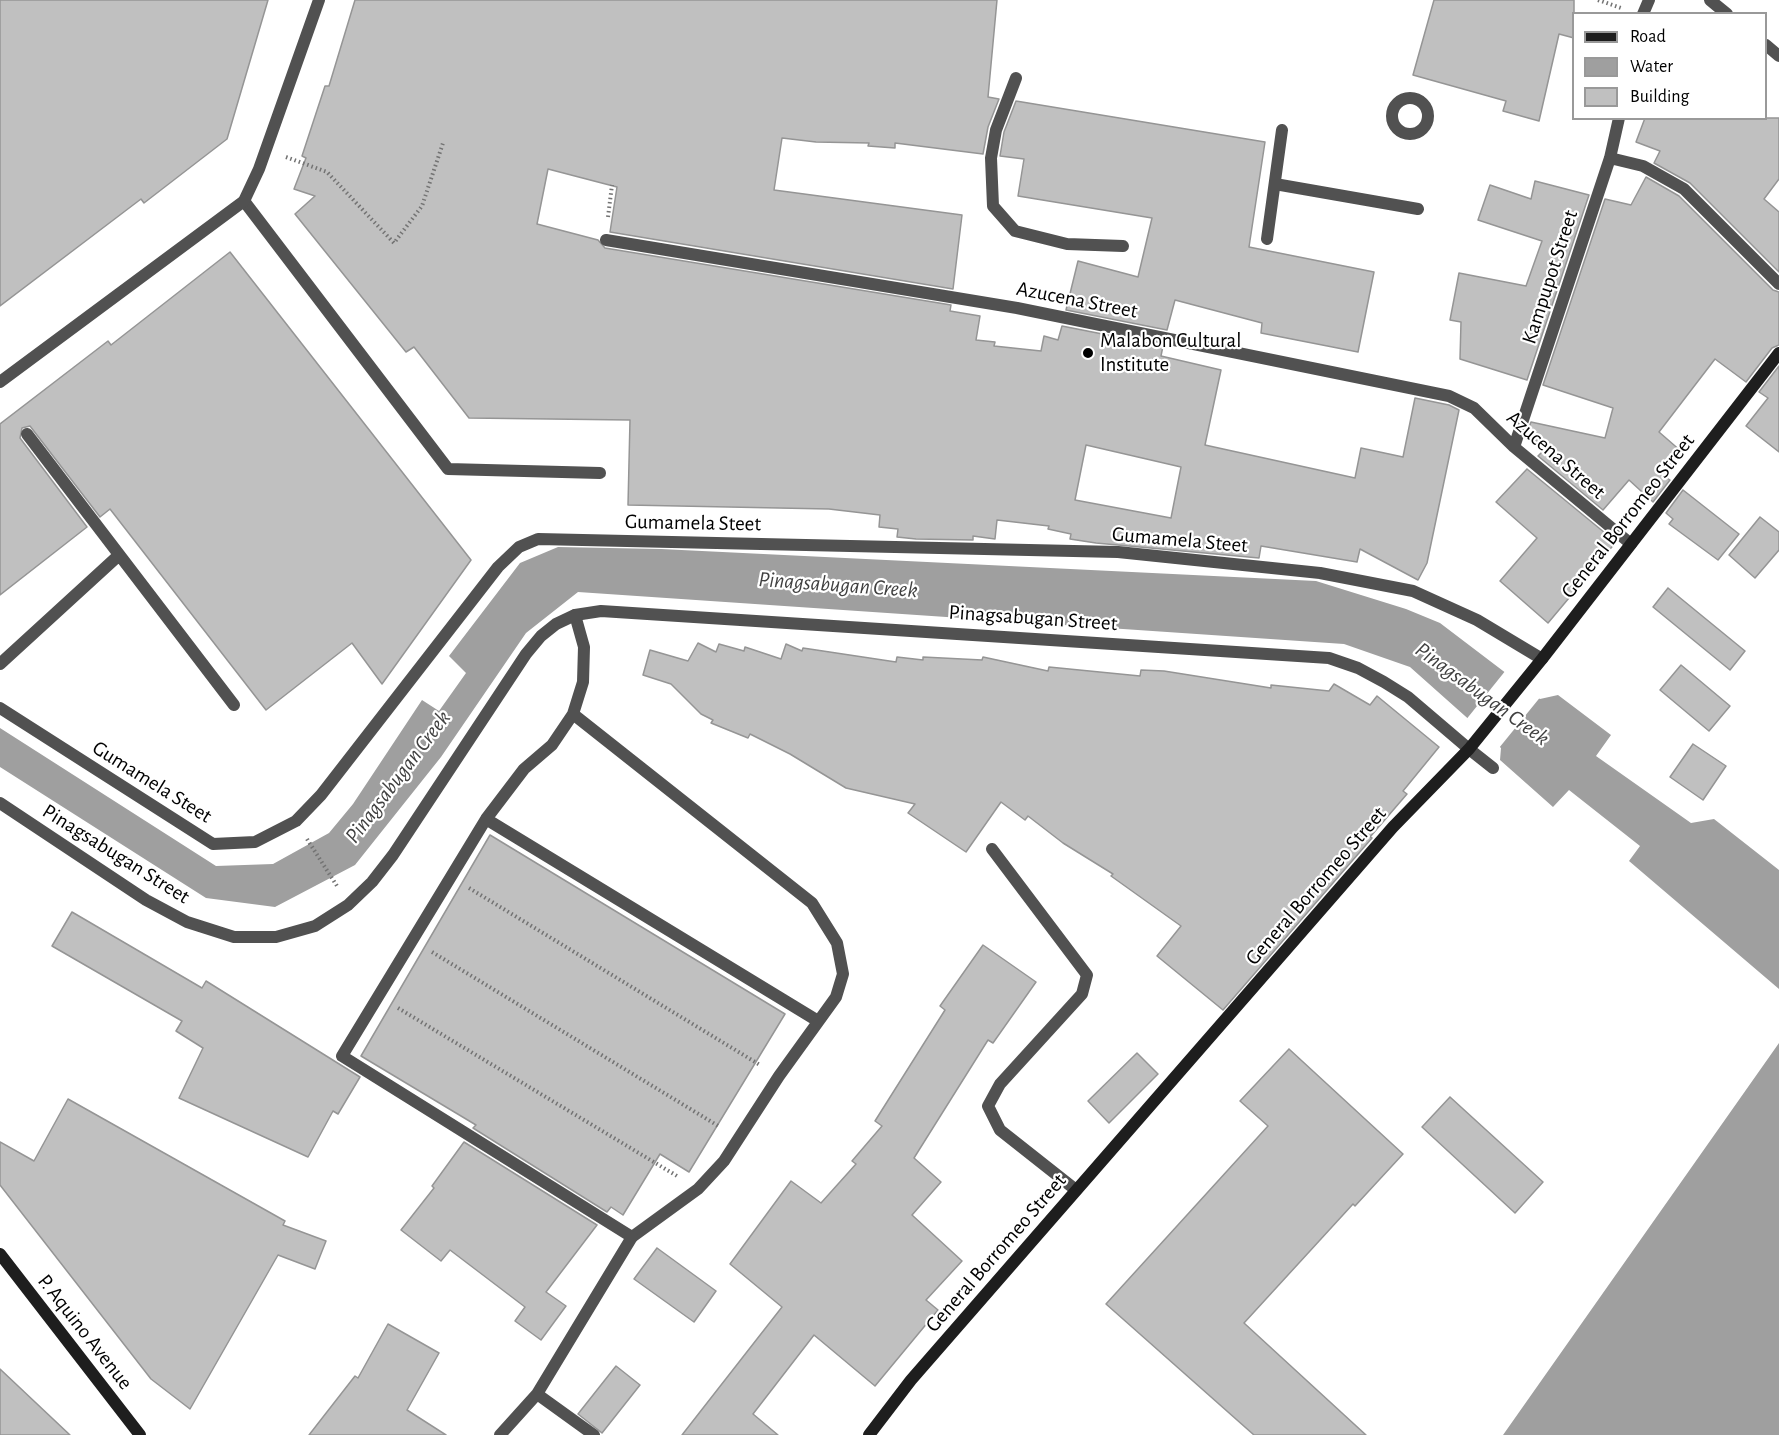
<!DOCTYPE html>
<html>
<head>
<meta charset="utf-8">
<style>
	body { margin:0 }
	#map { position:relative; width:1779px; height:1435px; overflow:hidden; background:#fff; font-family:"Alegreya Sans",sans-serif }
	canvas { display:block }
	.legend { position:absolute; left:1572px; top:12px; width:195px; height:108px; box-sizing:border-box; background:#fff; border:2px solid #999; margin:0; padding:8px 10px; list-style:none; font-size:18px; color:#000 }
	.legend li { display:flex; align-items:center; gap:12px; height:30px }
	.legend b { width:30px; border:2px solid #999 }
</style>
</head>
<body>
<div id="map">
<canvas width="1779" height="1435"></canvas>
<ul class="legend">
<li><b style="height:8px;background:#1e1e1e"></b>Road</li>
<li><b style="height:16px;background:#9f9f9f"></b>Water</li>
<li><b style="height:16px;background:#c0c0c0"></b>Building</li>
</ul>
</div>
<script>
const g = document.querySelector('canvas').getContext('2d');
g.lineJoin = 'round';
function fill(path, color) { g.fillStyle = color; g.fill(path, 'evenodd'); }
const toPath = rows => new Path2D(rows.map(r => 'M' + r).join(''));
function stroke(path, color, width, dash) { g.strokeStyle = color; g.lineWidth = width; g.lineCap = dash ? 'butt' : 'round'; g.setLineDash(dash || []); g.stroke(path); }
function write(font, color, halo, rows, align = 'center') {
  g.font = font + ' "Alegreya Sans",sans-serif'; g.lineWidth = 4.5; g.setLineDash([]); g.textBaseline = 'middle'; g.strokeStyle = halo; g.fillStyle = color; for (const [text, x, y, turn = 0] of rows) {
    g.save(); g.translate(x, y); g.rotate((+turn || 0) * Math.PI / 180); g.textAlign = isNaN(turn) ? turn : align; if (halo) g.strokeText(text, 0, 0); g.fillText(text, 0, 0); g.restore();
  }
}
fill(toPath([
	[558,547,661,549,1316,581,1406,609,1440,623,1540,699,1558,695,1611,735,1596,756,1691,823,1714,819,1779,870,1779,989,1629,861,1640,846,1569,790,1553,807,1500,760,1501,748,1410,667,1344,644,578,592,526,633,441,757,355,865,275,907,206,898,0,767,0,728,216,866,273,864,329,833,353,804,422,700,439,711,466,673,449,656,520,563],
	[1779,1043,1779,1435,1503,1435]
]), '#9f9f9f');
fill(toPath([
	[1506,670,1542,695,1499,748,1465,721]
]), '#fff');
const building = toPath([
	[0,0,268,0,227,139,144,203,141,199,0,306,0,0],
	[355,0,997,0,988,97,999,99,988,127,983,154,895,143,895,148,868,146,869,143,816,142,782,138,774,190,962,215,953,289,610,232,617,187,548,169,537,224,598,240,605,248,951,305,950,311,980,316,976,340,995,342,994,346,1041,351,1044,336,1058,340,1062,326,1163,346,1161,356,1221,370,1205,445,1355,478,1361,448,1403,457,1415,398,1449,405,1459,410,1427,563,1418,580,1360,549,1357,562,1261,546,1259,558,1096,543,1070,539,1071,534,1048,529,1049,526,997,520,995,539,973,536,973,540,916,539,897,537,898,529,879,527,880,515,829,509,628,505,630,420,469,418,414,347,406,352,295,214,315,196,294,189,306,158,302,156,325,86,329,86,355,0],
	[1086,445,1181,467,1171,518,1075,500,1086,445],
	[1434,0,1574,0,1574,38,1559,34,1539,121,1503,111,1506,101,1413,75,1434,0],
	[1016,101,1265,142,1249,247,1374,272,1358,352,1261,333,1262,323,1175,300,1167,330,1066,310,1078,261,1138,277,1152,218,1018,196,1024,159,1000,156,1004,132,1016,101],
	[1645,118,1779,118,1779,179,1764,199,1779,212,1779,272,1690,183,1654,163,1660,151,1636,142,1645,118],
	[1646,177,1679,196,1773,290,1779,292,1779,345,1772,348,1746,382,1715,359,1659,432,1682,452,1665,471,1667,473,1664,476,1670,480,1653,502,1629,480,1603,510,1538,456,1545,449,1527,433,1531,422,1605,438,1613,408,1543,385,1605,199,1631,205,1646,177],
	[1535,181,1589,195,1527,380,1460,359,1461,322,1450,320,1459,273,1526,286,1542,241,1478,220,1490,185,1531,199,1535,181],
	[230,252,471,560,382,684,352,643,266,710,110,509,100,517,30,426,22,428,20,438,87,527,0,595,0,424,108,341,111,345,230,252],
	[1779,366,1779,452,1746,426,1768,398,1759,392,1779,366],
	[1527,469,1616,542,1548,623,1500,581,1537,538,1496,502,1527,469],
	[1683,490,1739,534,1718,560,1669,524,1673,519,1666,513,1683,490],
	[1760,517,1779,532,1779,550,1755,578,1729,555,1760,517],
	[1668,588,1745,651,1730,670,1653,607,1668,588],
	[698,643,716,652,719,644,744,651,745,647,781,659,786,644,802,651,803,648,896,662,897,657,923,660,923,657,982,660,983,657,1048,671,1049,667,1140,676,1141,670,1164,671,1271,688,1271,685,1329,691,1334,684,1370,705,1377,696,1439,747,1403,791,1407,794,1370,837,1372,838,1223,1010,1157,956,1181,926,1111,876,1113,874,1063,843,1028,816,1025,820,1001,802,966,852,908,813,915,804,846,788,790,754,750,734,748,738,711,723,713,720,701,714,671,684,643,675,650,650,688,661,698,643],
	[1681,665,1730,706,1709,731,1660,690,1681,665],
	[1693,744,1726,766,1703,800,1670,777,1693,744],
	[490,835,785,1014,689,1172,660,1154,623,1215,611,1207,607,1212,473,1128,476,1125,361,1056,490,835],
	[72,912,202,988,206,981,360,1077,338,1114,333,1111,308,1157,179,1098,203,1048,176,1031,182,1021,52,946,72,912],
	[983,945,1036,982,993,1043,988,1040,914,1158,941,1182,912,1215,962,1261,926,1300,938,1310,875,1386,814,1335,753,1414,778,1435,682,1435,782,1307,730,1264,791,1181,821,1203,856,1164,852,1161,882,1126,875,1121,945,1010,940,1006,983,945],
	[1289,1049,1403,1154,1355,1206,1353,1204,1244,1323,1366,1435,1254,1435,1106,1304,1268,1126,1240,1101,1289,1049],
	[1137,1053,1158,1074,1109,1123,1088,1101,1137,1053],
	[1450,1097,1543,1182,1515,1213,1422,1127,1450,1097],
	[68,1099,285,1221,283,1225,326,1241,315,1269,278,1255,190,1409,151,1379,0,1185,0,1142,34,1161,68,1099],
	[464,1142,597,1225,546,1292,566,1306,541,1340,515,1321,525,1307,450,1250,441,1261,401,1230,434,1188,432,1186,464,1142],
	[657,1248,716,1291,694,1322,634,1279,657,1248],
	[388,1324,439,1353,407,1410,446,1435,309,1435,355,1376,358,1378,388,1324],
	[616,1366,640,1385,602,1433,578,1414,616,1366],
	[0,1369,70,1435,0,1435,0,1369]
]);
fill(building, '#c0c0c0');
stroke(building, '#959595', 1.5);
stroke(toPath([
	[1598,0,1621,8],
	[286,157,327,172,394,243,422,206,443,143],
	[608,217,612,185],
	[307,839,337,886],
	[469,888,760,1065],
	[432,952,720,1127],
	[398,1008,677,1176]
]), '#737373', 4, [1.5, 3]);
stroke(toPath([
	[1016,78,996,130,991,158,993,206,1015,231,1067,244,1123,246],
	'1392 116a18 18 0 1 1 36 0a18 18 0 1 1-36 0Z',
	[1275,184,1418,209],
	[244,201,448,469,600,473],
	[1267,239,1282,130],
	[27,434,234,705],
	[0,664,118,556],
	[573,714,812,903,837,943,843,974,836,997,779,1076,724,1161,698,1189,632,1237,342,1056,486,819,524,769,552,745,573,714,583,682,584,647,575,615],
	[1469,749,1493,768],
	[486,819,818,1021],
	[992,849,1087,975,1082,994,1000,1084,988,1106,1000,1130,1076,1190]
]), '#515151', 12);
stroke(toPath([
	[1710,0,1727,14],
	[1643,14,1649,0],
	[1766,45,1779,56],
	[1610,158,1643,166,1684,189,1779,284],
	[606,240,1017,308,1449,396,1474,408,1514,447,1631,544],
	[0,382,244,201,259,169,319,0],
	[1514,447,1610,158,1619,118],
	[0,708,213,844,255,842,296,821,321,795,498,567,519,547,538,539,1118,552,1320,573,1413,591,1477,620,1542,659],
	[0,803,146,900,187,922,234,937,276,937,315,926,348,905,372,882,393,855,526,654,541,636,556,624,575,615,601,611,1329,658,1358,668,1384,682,1408,697,1469,749],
	[537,1394,594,1435],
	[500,1435,537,1394,632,1237]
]), '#515151', 12);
stroke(toPath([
	[0,1254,140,1435],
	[869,1435,911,1380,1393,827,1469,749,1542,659,1779,353]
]), '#1e1e1e', 12);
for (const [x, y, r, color] of [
	[1088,353,6,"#000"]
]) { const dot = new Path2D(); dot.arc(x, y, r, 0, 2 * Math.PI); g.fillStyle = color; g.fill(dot); stroke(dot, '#fff', 2); }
write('21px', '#000', '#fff', [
	["Kampupot Street",1550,277,-72],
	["Azucena Street",1077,300,11],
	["Azucena Street",1556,455,41],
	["General Borromeo Street",1628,516,-52],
	["Gumamela Steet",693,523,1],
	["Gumamela Steet",1180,540,5],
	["Pinagsabugan Street",1033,618,4],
	["Gumamela Steet",152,782,32],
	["Pinagsabugan Street",116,854,32],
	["General Borromeo Street",1316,886,-49],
	["General Borromeo Street",996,1253,-49],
	["P. Aquino Avenue",85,1332,52]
]);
write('21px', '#000', '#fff', [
	["Malabon Cultural",1100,341],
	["Institute",1100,365]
], 'left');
write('italic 22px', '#404040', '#fff', [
	["Pinagsabugan Creek",838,585,4],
	["Pinagsabugan Creek",1482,694,36],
	["Pinagsabugan Creek",398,777,-53]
]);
</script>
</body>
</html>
